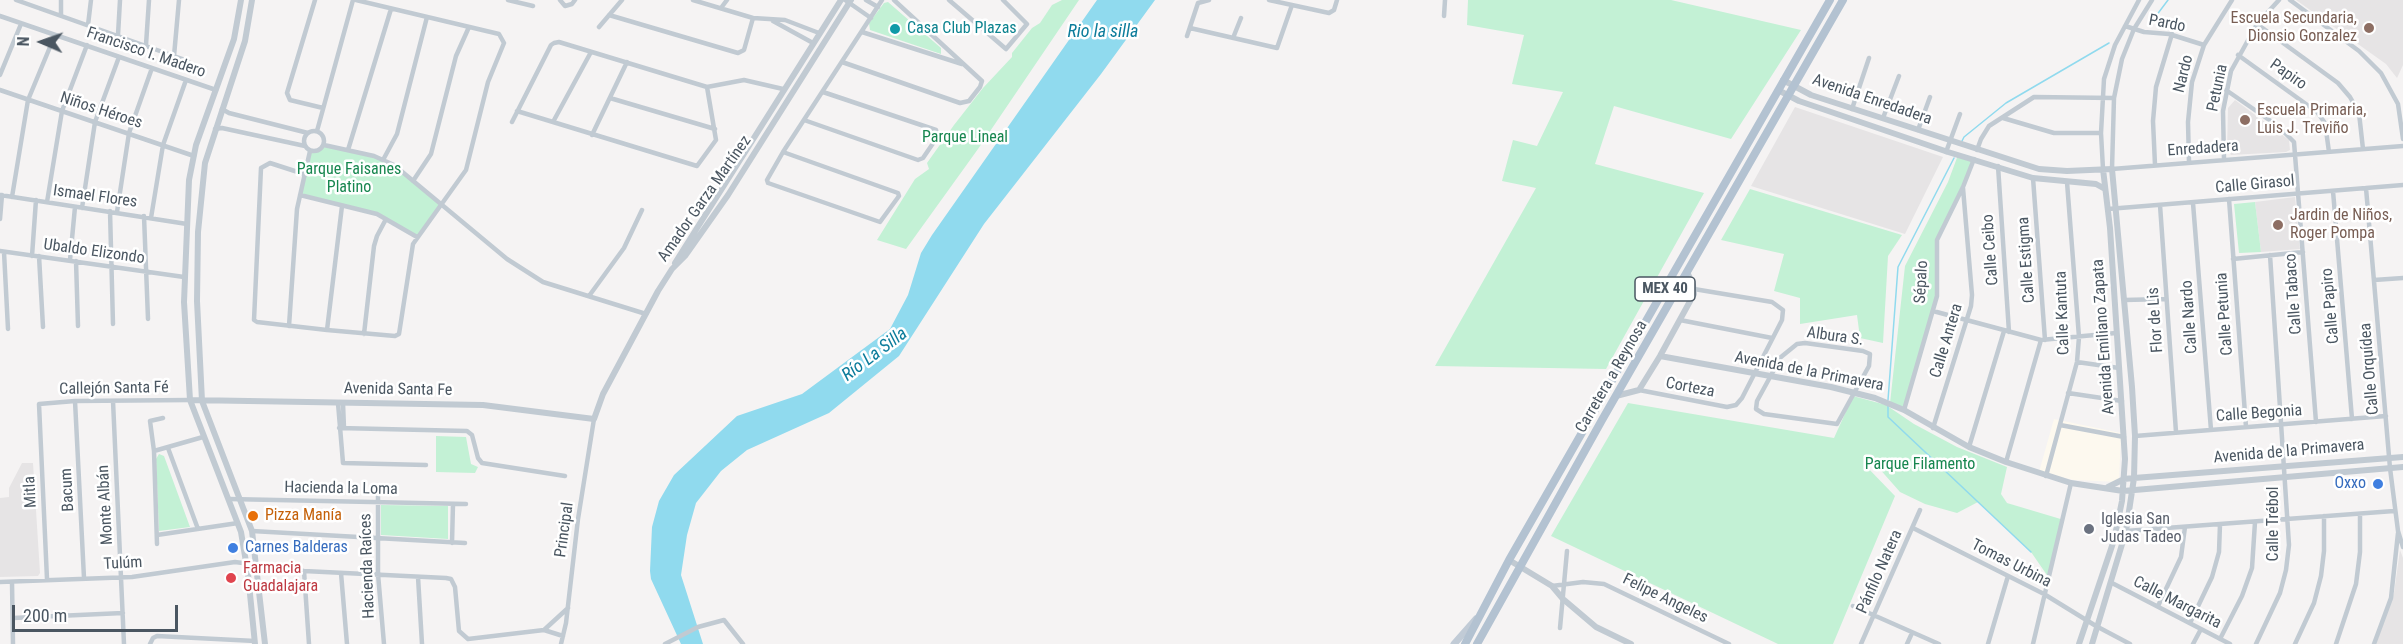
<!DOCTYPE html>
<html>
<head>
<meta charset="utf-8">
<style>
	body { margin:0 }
	#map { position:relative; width:2403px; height:644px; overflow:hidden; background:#f5f3f3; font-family:"Roboto Condensed",sans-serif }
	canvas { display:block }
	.north { position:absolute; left:12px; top:12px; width:60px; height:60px; -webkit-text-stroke:4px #fff; paint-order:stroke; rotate:272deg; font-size:16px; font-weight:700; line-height:24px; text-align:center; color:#4a5661 }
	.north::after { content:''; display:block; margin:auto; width:21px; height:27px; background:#4a5661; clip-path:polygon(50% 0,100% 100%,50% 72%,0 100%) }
	.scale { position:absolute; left:12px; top:605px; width:166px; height:27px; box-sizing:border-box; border:3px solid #4a5661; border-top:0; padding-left:8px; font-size:18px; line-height:21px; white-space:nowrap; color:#4a5661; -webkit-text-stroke:4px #fff; paint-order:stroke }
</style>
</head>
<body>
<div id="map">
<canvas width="2403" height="644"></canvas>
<div class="north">N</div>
<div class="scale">200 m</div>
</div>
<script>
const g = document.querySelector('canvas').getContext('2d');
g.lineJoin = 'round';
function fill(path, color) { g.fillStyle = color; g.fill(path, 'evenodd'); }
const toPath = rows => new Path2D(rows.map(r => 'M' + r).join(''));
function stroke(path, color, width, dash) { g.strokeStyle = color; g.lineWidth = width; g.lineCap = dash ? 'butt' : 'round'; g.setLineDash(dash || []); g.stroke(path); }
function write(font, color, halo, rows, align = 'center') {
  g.font = font + ' "Roboto Condensed",sans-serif'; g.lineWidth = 5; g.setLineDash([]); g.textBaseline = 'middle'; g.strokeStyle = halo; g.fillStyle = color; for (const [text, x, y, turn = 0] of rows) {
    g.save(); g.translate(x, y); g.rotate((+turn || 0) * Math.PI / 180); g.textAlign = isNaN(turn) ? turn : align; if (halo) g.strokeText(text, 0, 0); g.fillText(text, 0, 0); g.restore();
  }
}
fill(toPath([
	[2054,419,2121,433,2119,482,2074,480,2039,472]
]), '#fdf9ef');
fill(toPath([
	[2296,0,2403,0,2403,65,2397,78,2386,64],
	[2235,100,2289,140,2290,150,2286,152,2231,155,2227,149,2228,108],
	[1795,107,1943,157,1905,234,1751,186],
	[2295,197,2300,249,2261,252,2255,202],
	[22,463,33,463,40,573,38,576,0,577,0,498,9,497,9,488],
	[2400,550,2403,558,2403,644,2376,644,2394,593]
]), '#e6e4e5');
fill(toPath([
	[1062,0,1079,0,978,149,906,249,877,240,915,179,929,169,927,163,954,125,983,88,1012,57,1012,53,1032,28,1040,23,1052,5],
	[1468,0,1671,0,1801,30,1731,139,1614,106,1595,164,1704,193,1606,369,1435,366,1536,188,1502,181,1513,140,1537,146,1563,92,1512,84,1524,35,1467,25],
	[888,2,941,48,941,54,870,30,869,23,884,3],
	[324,145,374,156,394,165,441,204,417,237,377,214,300,195,310,151,316,151],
	[1958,155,1974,159,1939,235,1937,296,1904,410,1890,403,1905,266,1948,182],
	[1750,189,1902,235,1888,256,1883,343,1860,338,1857,315,1800,324,1800,298,1774,291,1784,254,1721,240],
	[2255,202,2261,252,2239,253,2234,204],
	[1853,396,1886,405,1914,424,1957,447,2007,467,2001,494,2007,503,2064,520,2049,578,2031,552,1978,502,1957,513,1925,504,1900,492,1870,458,1864,464,1895,496,1833,644,1778,644,1551,536,1628,403,1834,438],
	[436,436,466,437,471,464,478,467,475,473,436,472],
	[159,454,164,456,190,527,159,531,156,459],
	[381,505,448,506,448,539,381,535]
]), '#c3f1d5');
fill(toPath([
	[1097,0,1155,0,1101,74,984,224,899,356,829,413,747,450,721,471,696,503,687,535,681,575,703,644,681,644,651,579,650,571,652,527,659,501,674,475,737,416,802,394,890,329,908,295,921,253,932,235]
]), '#90daee');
stroke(toPath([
	[2153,20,2168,0],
	[1961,143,1964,137,2006,103,2109,43],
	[1888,400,1898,267,1954,158],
	[1888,405,1888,417,2031,552]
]), '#90daee', 1.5);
stroke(toPath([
	[16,0,188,61],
	[315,0,287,93,290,100,323,108],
	[508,0,533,6],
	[560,0,565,6,572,4,575,0],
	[693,0,753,18,785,20,819,33],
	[845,0,871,18],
	[866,0,878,7],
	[949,0,1006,49,1027,24,1003,0],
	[1269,0,1329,13,1334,10,1337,0],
	[2152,0,2134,29,2122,59,2114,98,2112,169,2403,146],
	[2290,0,2359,51,2381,73,2398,104,2403,139],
	[721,8,727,0],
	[61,15,61,0],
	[609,15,738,53,744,50,753,18],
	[0,16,216,90],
	[1444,16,1445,0],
	[773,21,813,43],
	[2257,24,2338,83,2350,97,2359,113,2363,149],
	[88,25,91,0],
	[2125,26,2144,32,2169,34,2204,45],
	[599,27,622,0],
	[1190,28,1277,48,1292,5],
	[862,32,962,64],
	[118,35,120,0],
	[1187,36,1198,3,1209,0],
	[1233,38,1241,18],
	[146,45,149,0],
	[2238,55,2317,112,2325,123,2329,152],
	[174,56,179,0],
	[842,62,960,103,969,101,980,87,982,81,894,0],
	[0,75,21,24],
	[0,90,194,156],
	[2226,90,2278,126,2294,142,2316,422],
	[610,98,715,129],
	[222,109,229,113,308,133],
	[1852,109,1869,58],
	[517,111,697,166,716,140,707,87],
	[1883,118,1899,76],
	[2003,118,2054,133,2101,133],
	[804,120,918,160,923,158,938,136,936,130,823,92],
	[512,122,551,45,554,43,559,42,707,87,744,80,783,89],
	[553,122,591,52],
	[215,129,222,128,305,146],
	[1918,130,1930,97],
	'304 141a10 10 0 1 1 20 0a10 10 0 1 1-20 0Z',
	[317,131,353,0],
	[592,135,627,62],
	[324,145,374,156,394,165,507,259,543,282,646,314],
	[348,150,391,9],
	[1977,150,1981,139,1989,126,2034,97,2114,98],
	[783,152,898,193,899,196,880,222,768,183,767,180,783,152,882,0],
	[1946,152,1960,114],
	[383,160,397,134,427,17],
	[2224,160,2223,111,2231,71,2257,24,2279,0],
	[2189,163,2188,122,2192,82,2204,45,2232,0],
	[2155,165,2153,121,2156,87,2172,34],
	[1998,166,2009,332],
	[2103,169,2101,133,2104,79,2115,45,2139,0],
	[304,174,270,163,261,168,254,320,257,322,327,330,395,336,399,334,413,244,466,170,488,82,504,43,499,34,356,0],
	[2033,178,2045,340],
	[413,181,431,154,456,56,469,27],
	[2366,188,2390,468,2398,531,2403,547],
	[2333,191,2352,419],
	[0,195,187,224],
	[300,195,377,214,417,237],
	[12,197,28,100,55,35],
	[2229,199,2246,427],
	[47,202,62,111,87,45],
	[2193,203,2211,430],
	[2160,205,2176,432],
	[82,208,95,122,119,57],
	[2108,209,2403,185],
	[110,211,113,324],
	[117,212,129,133,152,68],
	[144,216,148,319],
	[151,218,163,145,186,80],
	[0,219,2,195],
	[0,251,184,277],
	[4,252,8,329],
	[32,256,36,200],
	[39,256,43,327],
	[2233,259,2303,252],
	[70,260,75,207],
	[76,261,78,326],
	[2374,280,2403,278],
	[589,296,624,248,642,210],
	[2124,300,2166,299],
	[1933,311,2041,340,2116,333],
	[1680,320,1772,338],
	[289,326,297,209,310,151],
	[327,330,342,206],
	[364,334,374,246,377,236,386,219],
	[1805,343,1863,351,1870,354,1869,366,1837,424,1764,414,1756,409,1757,401,1781,357,1797,344,1805,343],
	[2077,362,2119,368],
	[1639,390,1727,407,1736,405,1742,398,1782,320,1783,310,1772,302,1694,289],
	[2068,393,2122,401],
	[75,401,84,578],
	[113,401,124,644],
	[338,403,343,463,426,465],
	[343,403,344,428],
	[1904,410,1937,296,1937,240,1963,187,1974,159],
	[2060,425,2124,437],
	[339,428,467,431,472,435,478,458,482,463,565,476],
	[1933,428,1971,306,1972,295,1963,188],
	[2135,436,2386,416],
	[1969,447,2004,331],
	[168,448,198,529],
	[154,451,203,437],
	[2006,462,2041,340],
	[2046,476,2077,362,2079,337,2067,182],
	[378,487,378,574,384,644],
	[229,499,466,504],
	[1913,528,2044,594,2096,626,2130,644],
	[252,531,465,543],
	[2126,531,2394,511],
	[157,535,238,523],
	[452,543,453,504],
	[157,544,154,451,150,421,163,418],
	[304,571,309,644],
	[341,573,347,644],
	[418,577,422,644],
	[47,579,39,404,75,401,190,400],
	[0,582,132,577,235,562,304,571,446,578,451,579,455,587,459,631,468,639,544,630,563,636],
	[12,582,13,644],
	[2112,583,2230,644],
	[1552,586,1583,582,1604,584,1729,644],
	[1853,606,1939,644],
	[2158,606,2181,557,2185,527],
	[13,618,123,613],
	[2190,623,2212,577,2219,552,2220,524],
	[1560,628,1567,551],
	[544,630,568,608],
	[2220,639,2242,596,2252,568,2255,522],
	[150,644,153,638,157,636,255,641],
	[561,644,566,623,578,519,594,419],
	[665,644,698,627,724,620,743,644],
	[1861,644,1920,510],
	[1907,644,1912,633],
	[1988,644,2008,576],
	[2033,644,2071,483],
	[2193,644,2201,629],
	[2256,644,2280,593,2286,570,2289,545,2270,255],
	[2295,644,2314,603,2321,576,2324,551,2324,516],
	[2336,644,2356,584,2360,552,2360,514],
	[2374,644,2391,598,2398,533]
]), '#c1cad2', 4.5);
stroke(toPath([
	[241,0,234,39,196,145,189,180,184,302,190,400,241,532,248,574,255,644],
	[252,0,245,41,205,163,198,232,197,301,202,401,252,531,265,644],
	[1783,80,1811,95,2039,169,2067,171,2112,169,2132,387,2135,436,2134,478,2126,531,2092,644],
	[1778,90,1799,101,1948,152,2033,178,2096,184,2105,189],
	[675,263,841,0],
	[1660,356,1831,387,1875,398,1904,410,1969,447,2006,462,2071,483,2123,491,2403,467],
	[1616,396,1639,390,1660,356,1694,294,1693,285,1688,274],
	[190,400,483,405,594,419,603,394,658,291,672,269,685,256,728,195,851,0],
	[2108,487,2124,479,2134,478,2403,457],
	[1509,560,1552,586,1563,599,1596,627,1631,644],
	[2079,644,2114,540,2122,501,2125,459,2110,228,2103,169]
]), '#c1cad2', 6);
stroke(toPath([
	[1454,644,1476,619]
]), '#c1cbd6', 7);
stroke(toPath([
	[1465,644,1509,560,1830,0],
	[1477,644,1602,420,1843,0]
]), '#b3c2d1', 8);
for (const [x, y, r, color] of [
	[2369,28,6,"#8d6e63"],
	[895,29,6,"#0f9aa8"],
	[2245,120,6,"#8d6e63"],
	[2278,225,6,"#8d6e63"],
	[2378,484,6,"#3f7fe0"],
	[253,516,6,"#e8710a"],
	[2089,529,6,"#6b7280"],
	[233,548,6,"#3f7fe0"],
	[231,578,6,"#e0444e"]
]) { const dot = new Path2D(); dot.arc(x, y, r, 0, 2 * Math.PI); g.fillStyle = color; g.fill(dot); stroke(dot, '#fff', 2); }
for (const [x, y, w] of [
	[1665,289,60]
]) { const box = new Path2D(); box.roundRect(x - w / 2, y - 12, w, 24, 4.5); g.fillStyle = '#fff'; g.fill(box); stroke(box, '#4a5661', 1.5); }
write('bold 15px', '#4a5661', null, [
	["MEX 40",1665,289]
]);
write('16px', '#785e54', '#fff', [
	["Escuela Secundaria,",2357,19,"right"],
	["Dionsio Gonzalez",2357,37,"right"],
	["Escuela Primaria,",2257,111],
	["Luis J. Treviño",2257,129],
	["Jardin de Niños,",2290,216],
	["Roger Pompa",2290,234]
], 'left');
write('16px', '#4a5661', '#fff', [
	["Pardo",2167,24,11],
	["Francisco I. Madero",146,53,19],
	["Nardo",2184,74,-76],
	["Papiro",2288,75,35],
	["Petunia",2218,88,-78],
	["Avenida Enredadera",1872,100,19],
	["Niños Héroes",101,111,18],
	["Enredadera",2203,149,-4],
	["Calle Girasol",2255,185,-5],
	["Ismael Flores",95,197,8],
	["Amador Garza Martínez",705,199,-55],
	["Calle Ceibo",1991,250,-94],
	["Ubaldo Elizondo",94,252,8],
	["Calle Estigma",2027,260,-94],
	["Sépalo",1922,282,-87],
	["Calle Tabaco",2294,294,-94],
	["Calle Papiro",2331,306,-95],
	["Calle Kantuta",2063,313,-92],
	["Calle Petunia",2225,314,-94],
	["Calle Nardo",2190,317,-94],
	["Flor de Lis",2156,320,-94],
	["Albura S.",1835,337,8],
	["Avenida Emiliano Zapata",2104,337,-94],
	["Calle Antera",1947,341,-73],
	["Calle Orquídea",2370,369,-95],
	["Avenida de la Primavera",1809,372,11],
	["Carretera a Reynosa",1612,377,-60],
	["Corteza",1690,388,11],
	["Callejón Santa Fé",114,389,-1],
	["Avenida Santa Fe",398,390,1],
	["Calle Begonia",2259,414,-4],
	["Avenida de la Primavera",2289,452,-5],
	["Hacienda la Loma",341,489,1],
	["Bacum",68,490,-93],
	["Mitla",31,492,-93],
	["Monte Albán",106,505,-93],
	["Calle Trébol",2274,524,-90],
	["Principal",565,530,-82],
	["Tulúm",123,564,-3],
	["Tomas Urbina",2011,564,27],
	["Hacienda Raíces",368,566,-92],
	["Pánfilo Natera",1880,572,-66],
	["Felipe Angeles",1665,599,26],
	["Calle Margarita",2177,603,27]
]);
write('16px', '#0d838f', '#fff', [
	["Casa Club Plazas",907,29]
], 'left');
write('16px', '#17864f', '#fff', [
	["Parque Lineal",965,138],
	["Parque Faisanes",349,170],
	["Platino",349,188],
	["Parque Filamento",1920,465]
]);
write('16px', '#366cbe', '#fff', [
	["Oxxo",2366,484],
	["Carnes Balderas",245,548,"left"]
], 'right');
write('16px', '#c56008', '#fff', [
	["Pizza Manía",265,516]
], 'left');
write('16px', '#5b616d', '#fff', [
	["Iglesia San",2101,520],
	["Judas Tadeo",2101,538]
], 'left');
write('16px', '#be3a42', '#fff', [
	["Farmacia",243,569],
	["Guadalajara",243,587]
], 'left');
write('italic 18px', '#0c7c9b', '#fff', [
	["Rio la silla",1103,32],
	["Río La Silla",875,355,-37]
]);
</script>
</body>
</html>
